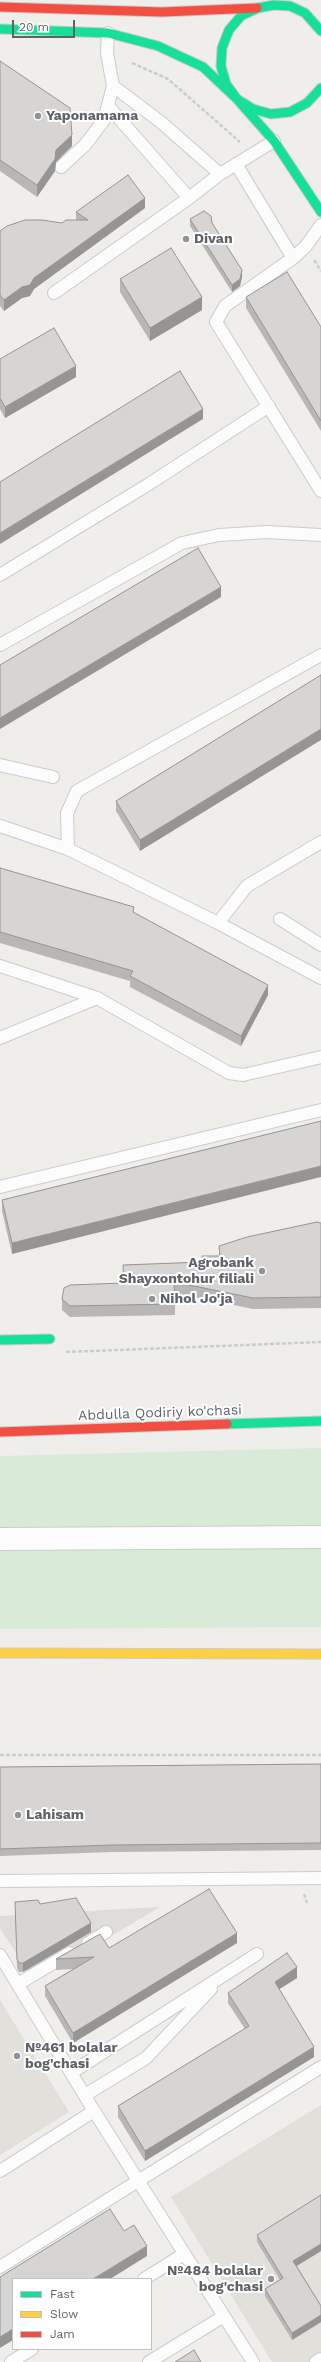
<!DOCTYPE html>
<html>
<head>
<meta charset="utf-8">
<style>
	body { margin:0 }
	#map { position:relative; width:321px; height:2362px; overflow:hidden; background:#efeeea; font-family:"Work Sans",sans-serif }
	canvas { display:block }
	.legend { position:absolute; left:12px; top:2278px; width:140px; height:72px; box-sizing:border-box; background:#fff; border:1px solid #bfc1c3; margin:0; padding:5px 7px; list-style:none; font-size:12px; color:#5f6368 }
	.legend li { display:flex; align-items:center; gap:8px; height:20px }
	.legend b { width:20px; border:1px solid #bfc1c3 }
	.scale { position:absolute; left:12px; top:20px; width:63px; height:18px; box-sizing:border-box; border:2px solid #5f6368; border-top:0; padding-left:5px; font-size:12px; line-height:14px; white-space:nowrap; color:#5f6368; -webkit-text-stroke:3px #fff; paint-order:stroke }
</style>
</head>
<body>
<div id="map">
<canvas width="321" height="2362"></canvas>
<ul class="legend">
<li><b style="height:5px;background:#16e098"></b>Fast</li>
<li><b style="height:5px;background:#ffcf43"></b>Slow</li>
<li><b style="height:5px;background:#f24e42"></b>Jam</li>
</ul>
<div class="scale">20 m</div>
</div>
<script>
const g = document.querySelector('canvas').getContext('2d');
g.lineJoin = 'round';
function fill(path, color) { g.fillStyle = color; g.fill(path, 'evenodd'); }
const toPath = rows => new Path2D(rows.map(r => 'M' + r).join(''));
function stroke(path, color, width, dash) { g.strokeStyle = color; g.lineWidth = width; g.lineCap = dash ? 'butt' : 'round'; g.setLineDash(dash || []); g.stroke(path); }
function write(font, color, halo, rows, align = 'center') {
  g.font = font + ' "Work Sans",sans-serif'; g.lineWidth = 4; g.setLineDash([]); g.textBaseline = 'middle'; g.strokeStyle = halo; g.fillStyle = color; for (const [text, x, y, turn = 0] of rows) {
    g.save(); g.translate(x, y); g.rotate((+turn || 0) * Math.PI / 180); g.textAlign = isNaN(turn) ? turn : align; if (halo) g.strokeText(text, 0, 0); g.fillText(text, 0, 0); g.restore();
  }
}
fill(toPath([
	[160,1907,35,1981,0,1929,0,1916]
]), '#dfddda');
fill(toPath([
	[0,2000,69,2112,0,2155],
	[321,2105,321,2362,272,2362,171,2197]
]), '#e2e0da');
fill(toPath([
	[321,1448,321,1627,0,1629,0,1456]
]), '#d8ebd6');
const lane = toPath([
	[113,86,162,123,220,174],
	[109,107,189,198],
	[236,164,293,258],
	[61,167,85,145,104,120,113,86,107,53,108,33],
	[321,225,306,246,293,258,225,306,216,322,321,491],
	[54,293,189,198,220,174,274,141],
	[0,575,149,484,269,406],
	[0,645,182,543,219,535,267,532,321,535],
	[0,765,53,777],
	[0,826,68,849,218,923,321,978],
	[68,849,67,813,77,791,321,655],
	[280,919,321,945],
	[218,923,247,886,321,842],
	[0,966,97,998,229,1073,243,1075,321,1057],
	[0,1038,97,998],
	[0,1187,321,1110],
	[0,1881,321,1878],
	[88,1943,106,1932],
	[0,1955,94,2111,253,2362],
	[18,1984,70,1953],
	[71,2073,257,1954],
	[85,2095,146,2058,211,1989],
	[0,2171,94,2111],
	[0,2267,321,2067],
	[144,2279,184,2254],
	[11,2362,32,2349],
	[149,2362,224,2316],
	[316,2362,321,2359]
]);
const street = toPath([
	[0,1539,321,1537]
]);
const fast = toPath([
	[0,29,108,33,158,46,203,67,237,99,274,141,321,212],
	[321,31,305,13,290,6,274,5,258,8,241,16,229,30,222,48,221,66,226,84,237,99,253,109,271,114,290,112,307,103,321,88],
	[0,1340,50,1339],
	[227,1424,321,1421]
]);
const slow = toPath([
	[0,1653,321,1654]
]);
const jam = toPath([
	[0,7,162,12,257,8],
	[0,1432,227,1424]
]);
stroke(lane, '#cbcccc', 14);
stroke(street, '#cbcccc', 24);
stroke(fast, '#cacacb', 11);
stroke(slow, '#cacacb', 11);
stroke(jam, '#cacacb', 11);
stroke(toPath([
	[132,63,168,79,240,142],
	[314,260,321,271],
	[66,1352,321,1342],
	[0,1755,321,1755],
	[304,1894,307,1903]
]), '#cacfcc', 2.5, [4, 2]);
stroke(lane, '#fdfcfc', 12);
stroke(street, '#fdfcfc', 22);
stroke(fast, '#16e098', 9);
stroke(slow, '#ffcf43', 9);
stroke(jam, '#f24e42', 9);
fill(toPath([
	[0,61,72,146,56,162,55,171,37,197,0,171],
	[145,208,34,289,30,296,22,298,4,311,0,306,0,231,62,223,76,220,76,212],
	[190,219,212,223,242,277,240,286,232,292,190,226],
	[120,279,202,310,150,341,120,292],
	[246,297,321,327,321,431,246,308],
	[0,359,76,377,5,418,0,409],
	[321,675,140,851,116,811,116,801],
	[0,868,134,912,268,995,241,1046,130,987,130,981,0,943],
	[321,1121,12,1254,2,1211,2,1200],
	[321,1223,321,1308,253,1309,175,1293,175,1315,70,1317,62,1310,62,1299,124,1283,123,1265,202,1262,219,1256,219,1246],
	[321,1764,321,1850,112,1852,0,1856,0,1767],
	[15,1902,40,1904,91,1932,23,1972,19,1972,17,1968],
	[237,1943,73,2043,45,1996,45,1986,73,1969,56,1970,56,1959,109,1948],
	[297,1978,279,1989,314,2057,145,2161,118,2117,118,2106,245,2029,228,2003,228,1993],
	[321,2195,321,2251,297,2266,321,2306,321,2322,292,2340,265,2296,265,2289,280,2280,257,2242,257,2235]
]), '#b8b7b5');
fill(toPath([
	[72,135,72,146,56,162,55,171,37,197,37,185,56,150],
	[145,198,145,208,34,289,30,296,22,298,4,311,4,300],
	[242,270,242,277,240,286,232,292,232,285],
	[202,297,202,310,150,341,150,328],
	[76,366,76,377,5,418,5,407],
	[203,409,203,419,0,544,0,533],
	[221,587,221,597,0,729,0,718],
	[321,729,321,740,140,851,140,840],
	[268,985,268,995,241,1046,241,1036],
	[321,1166,321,1177,12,1254,12,1243],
	[91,1923,91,1932,23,1972,23,1963],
	[237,1933,237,1943,73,2043,73,2033],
	[297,1967,297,1978,275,1992,275,1982],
	[314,2047,314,2057,145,2161,145,2151],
	[321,2244,321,2251,293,2268,293,2261],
	[147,2246,147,2256,110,2279,93,2279],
	[321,2315,321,2322,292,2340,292,2333],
	[13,2329,13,2340,0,2348,0,2337]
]), '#969594');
const building = toPath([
	[0,61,70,108,72,135,56,150,55,159,37,185,0,160,0,61],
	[128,175,145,198,34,278,30,285,22,287,4,300,0,295,0,231,7,226,25,220,42,220,62,223,66,220,88,220,76,212,128,175],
	[204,211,211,216,212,223,242,270,240,279,232,285,190,219,204,211],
	[171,248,202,297,150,328,120,279,171,248],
	[287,272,321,327,321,421,246,297,287,272],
	[54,328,76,366,5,407,0,398,0,359,54,328],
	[180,371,203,409,0,533,0,482,180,371],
	[198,548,221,587,0,718,0,665,198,548],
	[321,675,321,729,140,840,116,801,321,675],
	[0,868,134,907,133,912,268,985,241,1036,130,976,133,971,0,932,0,868],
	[321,1121,321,1166,12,1243,2,1200,321,1121],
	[317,1222,321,1223,321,1297,253,1298,174,1282,175,1304,70,1306,62,1299,64,1288,70,1285,124,1283,123,1265,203,1262,202,1256,220,1256,219,1246,247,1237,317,1222],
	[321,1764,321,1843,112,1845,0,1849,0,1767,321,1764],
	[209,1889,237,1933,73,2033,45,1986,94,1957,56,1959,100,1934,109,1948,209,1889],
	[76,1898,91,1923,23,1963,19,1963,17,1959,15,1902,38,1900,40,1904,76,1898],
	[287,1953,297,1967,275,1982,314,2047,145,2151,118,2106,249,2026,228,1993,287,1953],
	[321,2195,321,2244,293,2261,321,2306,321,2315,292,2333,265,2289,283,2278,257,2235,321,2195],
	[110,2209,124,2231,134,2225,147,2246,93,2279,13,2279,13,2329,0,2337,0,2277,110,2209],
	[194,2350,201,2362,175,2362,194,2350]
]);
fill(building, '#d6d5d3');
stroke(building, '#969594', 1);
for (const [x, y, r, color] of [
	[38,116,4,"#919496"],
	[186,239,4,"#919496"],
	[262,1271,4,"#919496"],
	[152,1299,4,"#919496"],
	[18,1815,4,"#919496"],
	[17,2056,4,"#919496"],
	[271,2279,4,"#919496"]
]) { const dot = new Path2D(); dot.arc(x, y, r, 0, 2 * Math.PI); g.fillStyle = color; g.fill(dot); stroke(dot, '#fff', 1.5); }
write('bold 14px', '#5f6368', '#fff', [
	["Yaponamama",46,116],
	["Divan",194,239],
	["Agrobank",254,1263,"right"],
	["Shayxontohur filiali",254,1279,"right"],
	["Nihol Jo'ja",160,1299],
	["Lahisam",26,1815],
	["№461 bolalar",25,2048],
	["bog'chasi",25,2064],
	["№484 bolalar",263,2271,"right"],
	["bog'chasi",263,2287,"right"]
], 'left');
write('14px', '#5f6368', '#fff', [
	["Abdulla Qodiriy ko'chasi",160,1413,-2]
]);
</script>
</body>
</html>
